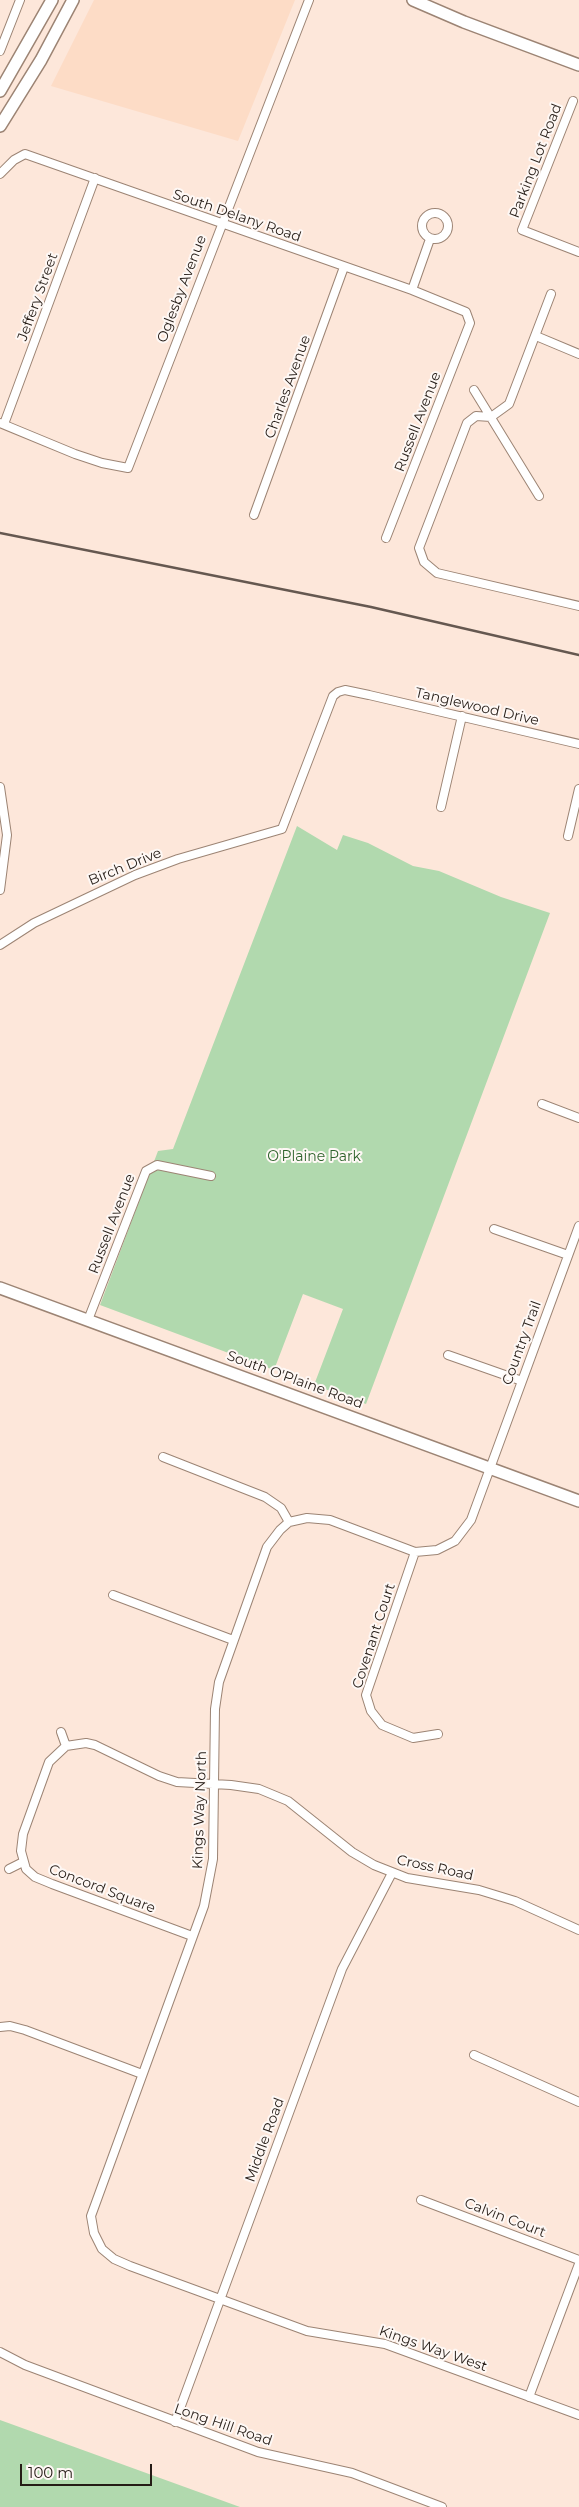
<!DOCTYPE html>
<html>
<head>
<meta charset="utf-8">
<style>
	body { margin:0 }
	#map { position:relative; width:579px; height:2507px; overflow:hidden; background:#fde7da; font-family:Montserrat,sans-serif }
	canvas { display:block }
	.scale { position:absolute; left:20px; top:2464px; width:132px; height:22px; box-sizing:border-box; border:2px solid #251c16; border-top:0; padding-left:6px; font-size:15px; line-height:18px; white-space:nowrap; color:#251c16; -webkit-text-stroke:4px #fef8f5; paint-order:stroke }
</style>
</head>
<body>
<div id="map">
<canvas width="579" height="2507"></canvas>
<div class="scale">100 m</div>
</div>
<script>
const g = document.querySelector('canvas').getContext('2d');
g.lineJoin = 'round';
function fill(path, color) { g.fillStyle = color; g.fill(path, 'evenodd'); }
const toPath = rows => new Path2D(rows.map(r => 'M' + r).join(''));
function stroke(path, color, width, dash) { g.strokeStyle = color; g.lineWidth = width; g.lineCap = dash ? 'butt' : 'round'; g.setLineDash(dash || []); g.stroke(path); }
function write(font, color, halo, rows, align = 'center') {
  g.font = font + ' Montserrat,sans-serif'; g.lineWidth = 4; g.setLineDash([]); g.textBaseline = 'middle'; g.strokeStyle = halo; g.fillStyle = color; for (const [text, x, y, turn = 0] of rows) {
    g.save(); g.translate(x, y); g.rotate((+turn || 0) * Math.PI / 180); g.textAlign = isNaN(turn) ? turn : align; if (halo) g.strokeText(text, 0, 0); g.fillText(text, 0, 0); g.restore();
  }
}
fill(toPath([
	[94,0,295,0,238,141,51,86]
]), '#fddcc6');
fill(toPath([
	[297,826,337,850,343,835,368,843,413,866,439,871,501,897,550,913,366,1404,314,1385,343,1309,303,1294,274,1370,100,1305,158,1151,173,1149],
	[0,2420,240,2507,0,2507]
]), '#b1d9ae');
const street = toPath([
	[0,51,20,0],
	[573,101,522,230,579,252],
	[0,174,14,160,25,154,412,290,466,312,470,323,386,538],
	'422 226a13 13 0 1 1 26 0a13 13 0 1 1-26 0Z',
	[412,290,430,239],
	[551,294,509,404,491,417,476,416,467,423,419,548,424,562,437,573,579,606],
	[536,336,579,354],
	[474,390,539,496],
	[0,423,75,454,102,463,128,468,309,0],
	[4,424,95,178],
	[254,515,344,267],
	[0,787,7,835,0,890],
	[441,807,462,716],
	[568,836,579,789],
	[0,945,34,923,135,875,178,859,282,829,333,696,338,692,345,690,369,695,579,744],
	[542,1104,579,1118],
	[579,1226,471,1520,455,1541,437,1550,415,1552,330,1520,307,1518,289,1522,280,1530,267,1547,219,1682,215,1709,213,1859,204,1906,91,2216,94,2233,102,2249,114,2259,130,2266,307,2331,385,2344,579,2415],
	[494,1229,568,1255],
	[88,1320,146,1171,157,1165,211,1176],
	[448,1355,522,1381],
	[163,1457,265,1497,281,1508,289,1522],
	[415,1552,366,1695,371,1711,382,1725,413,1738,438,1734],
	[113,1595,233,1640],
	[61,1732,66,1746],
	[9,1869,23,1862],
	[192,1936,52,1884,35,1877,26,1869,21,1851,23,1834,49,1762,66,1746,86,1743,95,1745,159,1776,177,1782,231,1785,259,1789,288,1801,352,1852,374,1865,407,1878,479,1890,515,1901,579,1930],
	[0,2027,10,2026,25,2030,142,2074],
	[474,2055,579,2102],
	[421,2200,579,2260],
	[0,2352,25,2365,258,2452,352,2473,442,2507],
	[529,2397,579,2264],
	[175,2422,342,1969,392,1873]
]);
const secondary = toPath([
	[413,0,464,22,579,65],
	[0,91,52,0],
	[0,126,41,60,73,0],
	[0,1288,579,1501]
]);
stroke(street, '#9c8474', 10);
stroke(secondary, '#9c8474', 14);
stroke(street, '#fff', 8);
stroke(secondary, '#fff', 11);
stroke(toPath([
	[0,533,371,607,579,655]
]), '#655850', 2.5);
write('14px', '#251c16', '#fef8f5', [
	["Parking Lot Road",536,161,-69],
	["South Delany Road",237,216,19],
	["Oglesby Avenue",182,289,-69],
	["Jeffery Street",38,297,-70],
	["Charles Avenue",288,387,-70],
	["Russell Avenue",418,422,-69],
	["Tanglewood Drive",477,707,13],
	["Birch Drive",125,867,-22],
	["Russell Avenue",112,1224,-69],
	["Country Trail",522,1343,-70],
	["South O'Plaine Road",295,1380,20],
	["Covenant Court",374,1636,-72],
	["Kings Way North",200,1810,-88],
	["Cross Road",435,1868,12],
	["Concord Square",102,1889,21],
	["Middle Road",265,2140,-70],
	["Calvin Court",505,2218,21],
	["Kings Way West",433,2349,19],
	["Long Hill Road",223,2425,19]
]);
write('14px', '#2e632c', '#fef8f5', [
	["O'Plaine Park",314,1157]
]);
</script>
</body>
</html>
